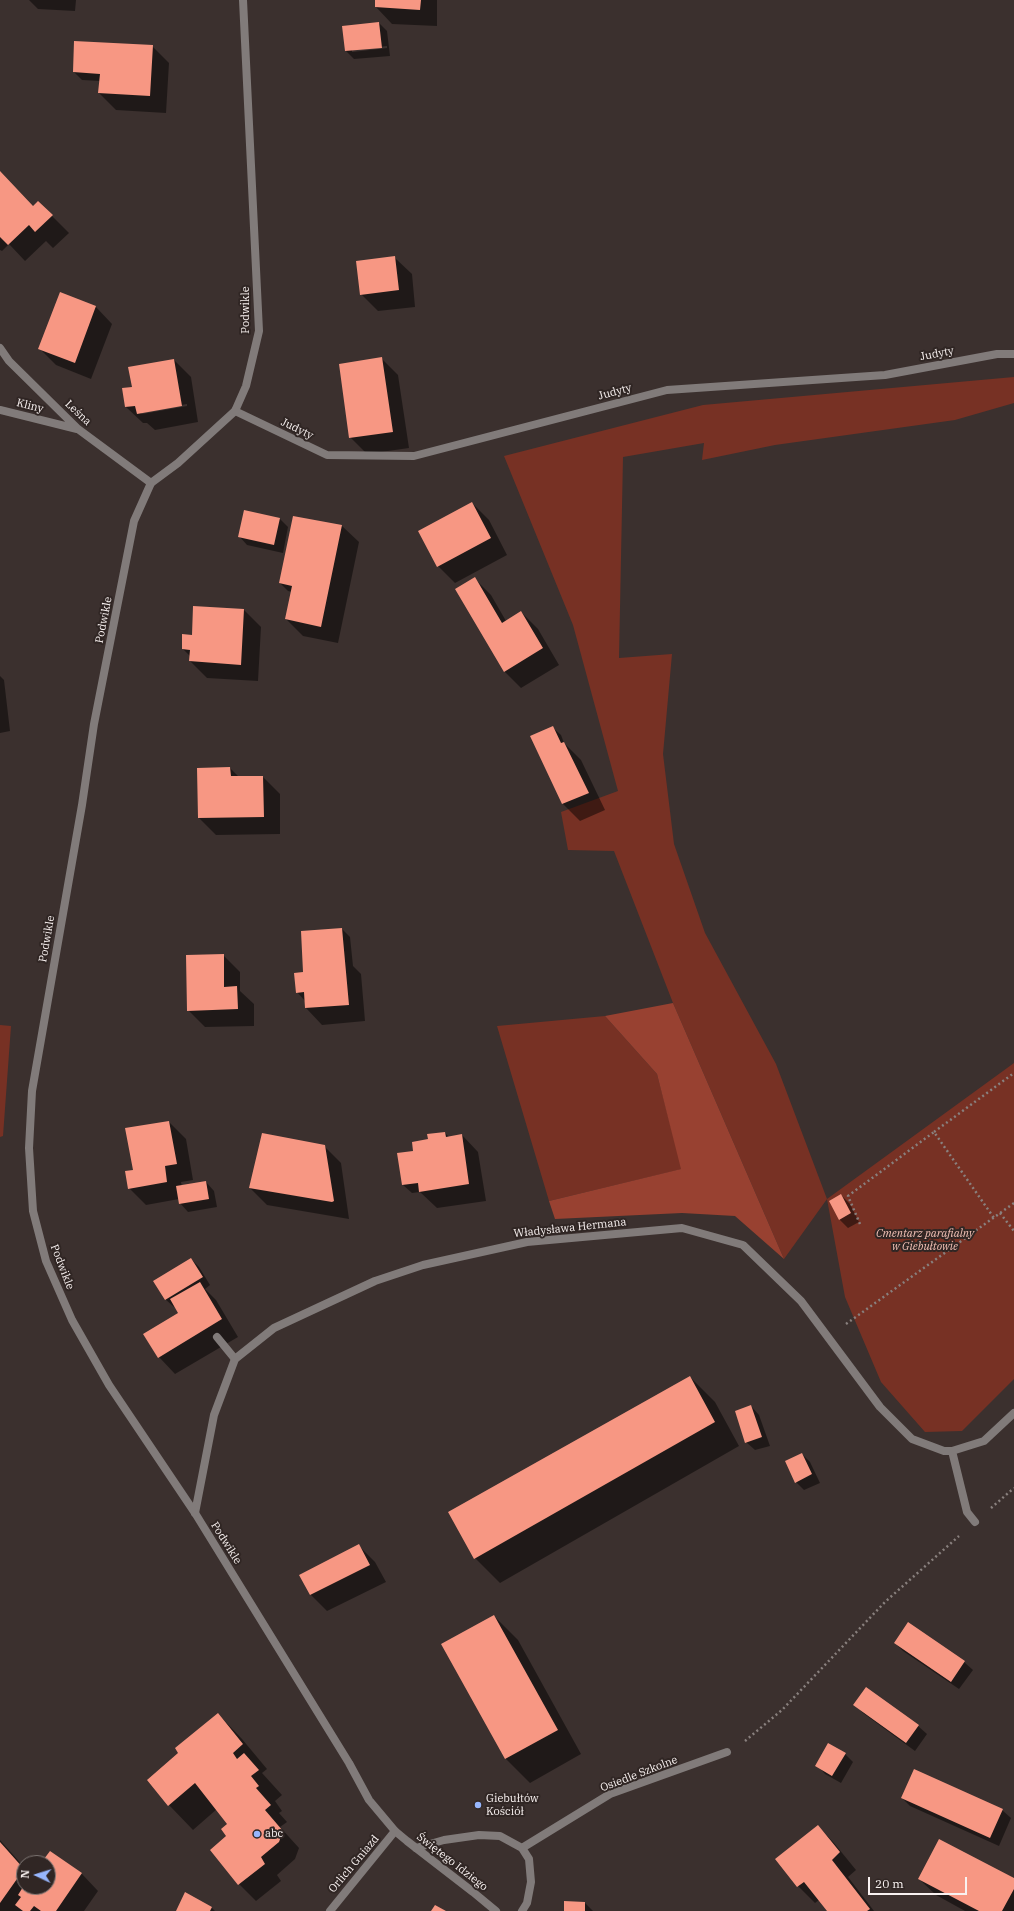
<!DOCTYPE html>
<html>
<head>
<meta charset="utf-8">
<style>
	body { margin:0 }
	#map { position:relative; width:1014px; height:1911px; overflow:hidden; background:#3b302e; font-family:"IBM Plex Serif",serif }
	canvas { display:block }
	.north { position:absolute; left:16px; top:1855px; width:40px; height:40px; box-sizing:border-box; background:#302624; border:1px solid #807876; border-radius:50%; rotate:274deg; font-size:11px; font-weight:700; line-height:16px; text-align:center; color:#f9f2f1 }
	.north::after { content:''; display:block; margin:auto; width:14px; height:18px; background:#97b6fd; clip-path:polygon(50% 0,100% 100%,50% 72%,0 100%) }
	.scale { position:absolute; left:868px; top:1877px; width:99px; height:18px; box-sizing:border-box; border:2px solid #f9f2f1; border-top:0; padding-left:5px; font-size:12px; line-height:14px; white-space:nowrap; color:#f9f2f1; -webkit-text-stroke:3px #302624; paint-order:stroke }
</style>
</head>
<body>
<div id="map">
<canvas width="1014" height="1911"></canvas>
<div class="north">N</div>
<div class="scale">20 m</div>
</div>
<script>
const g = document.querySelector('canvas').getContext('2d');
g.lineJoin = 'round';
function fill(path, color) { g.fillStyle = color; g.fill(path, 'evenodd'); }
const toPath = rows => new Path2D(rows.map(r => 'M' + r).join(''));
function stroke(path, color, width, dash) { g.strokeStyle = color; g.lineWidth = width; g.lineCap = dash ? 'butt' : 'round'; g.setLineDash(dash || []); g.stroke(path); }
function write(font, color, halo, rows, align = 'center') {
  g.font = font + ' "IBM Plex Serif",serif'; g.lineWidth = 4; g.setLineDash([]); g.textBaseline = 'middle'; g.strokeStyle = halo; g.fillStyle = color; for (const [text, x, y, turn = 0] of rows) {
    g.save(); g.translate(x, y); g.rotate((+turn || 0) * Math.PI / 180); g.textAlign = isNaN(turn) ? turn : align; if (halo) g.strokeText(text, 0, 0); g.fillText(text, 0, 0); g.restore();
  }
}
fill(toPath([
	[1014,377,1014,403,955,420,775,445,702,460,704,443,623,457,619,658,672,654,663,754,674,844,705,933,776,1064,827,1199,1014,1063,1014,1379,962,1431,925,1432,881,1382,845,1297,827,1199,784,1259,673,1003,614,851,568,850,561,812,618,791,573,625,504,456,703,405],
	[605,1016,657,1074,682,1169,549,1201,497,1026],
	[0,1025,11,1026,3,1136,0,1137]
]), '#773124');
fill(toPath([
	[673,1003,784,1259,735,1216,682,1213,555,1219,549,1201,681,1169,657,1074,605,1016]
]), '#984131');
fill(toPath([
	[29,0,76,0,75,11,38,9],
	[376,0,437,0,437,26,392,24,376,7],
	[379,23,387,31,390,56,354,59,346,51],
	[387,46,387,48,352,52,352,50],
	[152,46,169,63,166,113,116,110,99,93,100,81,82,80,74,72],
	[0,173,33,207,38,202,69,233,53,248,46,241,25,261,9,244,2,251,0,250],
	[395,258,412,274,415,307,378,311,361,294],
	[96,307,112,324,91,379,56,365,39,348],
	[381,358,398,375,409,448,367,454,350,437],
	[174,360,191,377,198,422,155,430,147,423,143,423,126,407,133,388],
	[187,404,187,406,142,414,140,412],
	[472,503,489,520,507,555,455,583,438,566],
	[280,519,288,527,283,553,247,545,239,536],
	[342,526,359,542,338,643,303,636,286,619,292,592,288,591,280,583],
	[475,579,491,595,506,621,521,612,538,629,559,665,521,688,504,671],
	[194,607,244,610,261,627,258,681,207,678,190,661,190,656,183,649,193,636],
	[0,676,4,680,10,731,0,733],
	[552,727,561,735,564,743,581,760,605,810,580,821,563,804,532,737],
	[230,768,239,777,263,777,280,794,280,834,216,835,199,818],
	[342,929,350,937,353,966,361,974,365,1021,322,1025,306,1008,305,1001,297,992,304,973],
	[223,955,240,972,240,991,254,1004,254,1026,205,1027,188,1010],
	[169,1122,186,1139,193,1180,181,1182,182,1187,206,1182,214,1191,217,1207,188,1212,180,1203,179,1199,146,1205,129,1188,134,1171],
	[445,1133,449,1137,462,1135,478,1152,486,1201,437,1208,420,1192,412,1193,403,1185,414,1152,429,1140],
	[324,1146,341,1163,349,1219,267,1205,250,1188],
	[841,1195,850,1204,859,1222,848,1228,839,1219],
	[191,1259,199,1267,210,1285,205,1289,216,1300,238,1337,175,1374,159,1357,179,1313,175,1306,174,1307,165,1299],
	[690,1377,715,1402,739,1446,500,1583,475,1558],
	[751,1406,759,1415,770,1446,755,1450,746,1442],
	[802,1454,810,1462,820,1483,804,1490,796,1482],
	[358,1545,375,1562,386,1582,327,1611,310,1594],
	[494,1616,518,1640,581,1754,530,1783,505,1758],
	[895,1643,964,1662,973,1670,959,1689,903,1651],
	[855,1705,918,1726,927,1734,915,1751,863,1713],
	[218,1714,242,1739,267,1769,262,1773,282,1795,275,1801,282,1811,279,1813,287,1822,280,1827,299,1848,295,1859,277,1875,281,1881,256,1901,239,1884,228,1836,228,1824,217,1809,193,1830,169,1805,148,1780,180,1753],
	[845,1754,853,1762,841,1783,825,1774,817,1765],
	[902,1798,1002,1810,1011,1818,999,1846,910,1806],
	[818,1826,834,1843,856,1870,848,1877,874,1911,828,1911,819,1900,815,1903,798,1886,776,1859],
	[0,1840,24,1867,24,1887,48,1887,48,1863,42,1863,50,1852,82,1874,98,1891,84,1911,0,1911],
	[919,1879,1014,1879,1014,1911,965,1911,936,1895],
	[186,1894,212,1908,215,1911,177,1911],
	[585,1903,593,1911,565,1911]
]), '#0007');
fill(toPath([
	[375,0,421,0,420,10,375,7],
	[379,22,382,48,345,51,342,26],
	[74,41,153,45,150,96,98,93,100,74,73,72],
	[0,171,33,206,38,201,53,215,35,232,29,225,8,245,0,237],
	[395,256,399,290,360,295,356,261],
	[60,292,96,306,75,363,38,349],
	[382,357,393,432,349,438,339,364],
	[174,359,182,406,137,414,135,406,125,407,122,388,132,387,128,367],
	[472,502,491,538,437,567,418,531],
	[244,510,280,518,274,545,238,537],
	[293,516,342,525,321,627,285,619,292,586,279,583],
	[475,577,502,623,521,611,543,648,504,672,455,589],
	[193,606,244,609,241,665,189,661,190,650,182,649,182,634,192,635],
	[553,726,561,743,564,742,589,793,562,804,530,736],
	[230,767,231,776,263,776,264,817,198,818,197,768],
	[342,928,349,1005,305,1008,304,992,296,993,294,973,303,972,301,931],
	[224,954,224,987,237,986,238,1009,187,1011,186,955],
	[169,1121,177,1164,165,1166,167,1182,128,1189,125,1171,133,1170,125,1128],
	[445,1132,446,1137,462,1134,469,1184,419,1192,418,1183,402,1185,397,1153,413,1151,412,1142,428,1139,427,1134],
	[262,1133,325,1145,334,1201,332,1202,249,1188],
	[206,1181,209,1199,179,1204,176,1186],
	[841,1194,851,1213,839,1220,829,1201],
	[191,1258,203,1277,165,1300,153,1281],
	[200,1282,222,1319,158,1358,143,1334,178,1313,170,1299],
	[690,1376,715,1422,474,1559,448,1512],
	[751,1405,762,1437,745,1443,735,1411],
	[802,1453,812,1474,795,1483,785,1461],
	[359,1544,370,1565,310,1595,299,1575],
	[494,1615,558,1730,505,1759,441,1644],
	[908,1622,965,1661,951,1682,894,1643],
	[866,1687,919,1725,906,1743,853,1705],
	[218,1713,243,1744,233,1753,237,1759,244,1753,259,1770,251,1776,259,1786,256,1788,271,1805,265,1810,283,1831,279,1842,261,1857,265,1864,238,1885,210,1850,226,1836,221,1829,227,1824,195,1783,168,1806,147,1780,178,1753,175,1748],
	[828,1743,846,1753,832,1776,815,1766],
	[914,1769,1003,1809,990,1838,901,1798],
	[818,1825,840,1852,832,1860,870,1909,867,1911,827,1911,804,1882,797,1887,775,1859],
	[939,1839,1014,1878,1014,1889,1002,1911,979,1911,918,1879],
	[0,1842,24,1869,0,1903],
	[50,1851,82,1873,56,1911,41,1911,34,1906,30,1911,23,1911,15,1905,21,1897,18,1895,23,1887,48,1887,48,1863,41,1863],
	[185,1892,212,1907,210,1911,176,1911],
	[564,1901,585,1902,585,1911,564,1911],
	[435,1905,446,1911,431,1911]
]), '#f79783');
stroke(toPath([
	[934,1132,1014,1073],
	[1000,1213,1014,1231],
	[860,1224,848,1196,934,1132,994,1218],
	[846,1324,1014,1203],
	[991,1508,1014,1488],
	[745,1741,782,1710,885,1602,959,1536]
]), '#89807e', 2.5, [2, 3]);
stroke(toPath([
	[217,1337,235,1359]
]), '#817b7a', 8);
stroke(toPath([
	[0,348,9,361,78,429,151,483],
	[0,410,77,429],
	[235,411,327,455,414,456,667,390,885,375,997,354,1014,354],
	[952,1451,967,1512,975,1522],
	[195,1513,214,1415,235,1359,274,1328,375,1281,423,1265,527,1242,682,1228,743,1245,801,1301,880,1407,912,1439,944,1451,952,1451,984,1441,1014,1413],
	[416,1848,444,1840,479,1835,500,1836,522,1848,529,1859,531,1882,527,1903,522,1911],
	[522,1848,610,1794,727,1752],
	[330,1911,395,1831]
]), '#817b7a', 8);
stroke(toPath([
	[243,0,259,331,246,386,235,411,178,463,151,483,134,521,94,724,82,805,32,1091,29,1148,33,1211,46,1261,72,1320,109,1385,195,1513,349,1763,369,1800,395,1831,407,1841,473,1892,496,1911]
]), '#817b7a', 8);
for (const [x, y, r, color] of [
	[478,1805,4,"#97b6fd"],
	[257,1834,4,"#97b6fd"]
]) { const dot = new Path2D(); dot.arc(x, y, r, 0, 2 * Math.PI); g.fillStyle = color; g.fill(dot); stroke(dot, '#302624', 1.5); }
write('11px', '#f9f2f1', '#302624', [
	["Podwikle",246,310,-90],
	["Judyty",937,354,-11],
	["Judyty",615,392,-15],
	["Kliny",30,406,14],
	["Leśna",78,413,43],
	["Judyty",297,429,26],
	["Podwikle",104,620,-79],
	["Podwikle",47,939,-80],
	["Władysława Hermana",570,1228,-6],
	["Podwikle",62,1267,69],
	["Podwikle",226,1543,58],
	["Osiedle Szkolne",639,1774,-21],
	["Świętego Idziego",452,1862,38],
	["Orlich Gniazd",354,1864,-50]
]);
write('italic 11px', '#f2c0b5', '#302624', [
	["Cmentarz parafialny",925,1234],
	["w Giebułtowie",925,1247]
]);
write('11px', '#f9f2f1', '#302624', [
	["Giebułtów",486,1799],
	["Kościół",486,1812],
	["abc",265,1834]
], 'left');
</script>
</body>
</html>
